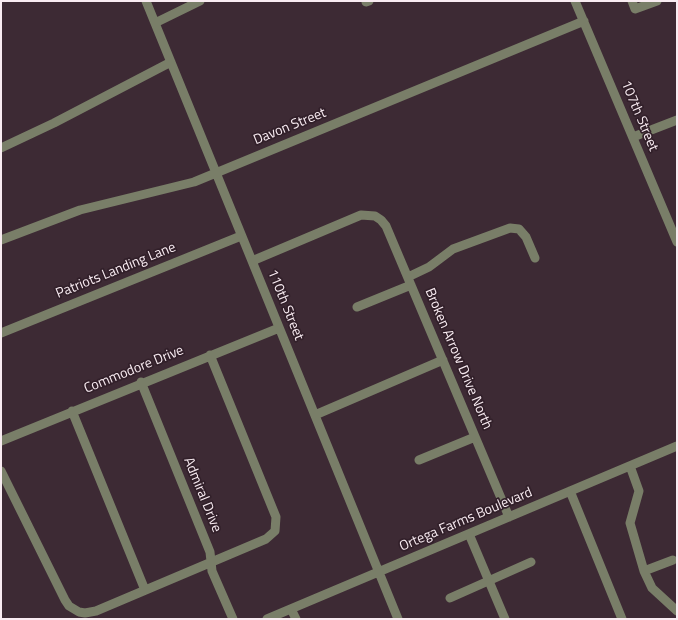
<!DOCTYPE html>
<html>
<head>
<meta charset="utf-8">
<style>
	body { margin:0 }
	#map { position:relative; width:678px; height:620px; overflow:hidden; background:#3d2a34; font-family:"Titillium Web",sans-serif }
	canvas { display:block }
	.frame { position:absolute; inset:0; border:2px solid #f9ecf2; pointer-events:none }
</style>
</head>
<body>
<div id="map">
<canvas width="678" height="620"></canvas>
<div class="frame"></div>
</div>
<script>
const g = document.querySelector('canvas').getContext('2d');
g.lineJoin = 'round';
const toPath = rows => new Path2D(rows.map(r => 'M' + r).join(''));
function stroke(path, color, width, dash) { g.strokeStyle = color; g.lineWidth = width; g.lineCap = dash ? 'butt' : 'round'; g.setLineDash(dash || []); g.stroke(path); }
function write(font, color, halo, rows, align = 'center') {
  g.font = font + ' "Titillium Web",sans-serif'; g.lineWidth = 3.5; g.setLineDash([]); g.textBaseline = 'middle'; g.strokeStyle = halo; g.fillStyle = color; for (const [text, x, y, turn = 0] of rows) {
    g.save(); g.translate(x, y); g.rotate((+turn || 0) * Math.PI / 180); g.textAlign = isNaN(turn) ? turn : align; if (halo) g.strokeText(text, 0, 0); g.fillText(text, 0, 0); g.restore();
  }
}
stroke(toPath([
	[146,1,398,619],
	[575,1,677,242],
	[632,1,635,9,657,1],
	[366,2,369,1],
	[155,23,200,1],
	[633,137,677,120],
	[1,148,54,123,171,62],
	[1,240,80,210,194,182,584,21],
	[252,261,361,215,375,216,381,220,386,226,509,517],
	[408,277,429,267,453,249,510,228,519,229,526,237,535,258],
	[357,307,411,285],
	[1,333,241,236],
	[141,382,210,552,212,571,233,619],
	[72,411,145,590],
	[315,415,443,360],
	[1,441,279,328],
	[419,460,475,437],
	[630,466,639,491,630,523,644,571,652,588,677,611],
	[1,471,65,600,69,606,79,612,85,613,96,611,266,539,275,531,276,517,210,355],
	[570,491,622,619],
	[469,534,505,619],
	[644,571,673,560],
	[450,598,531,562],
	[291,609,296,619],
	[267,619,677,446]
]), '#797e68', 9);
write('14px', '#f9ecf2', '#32202a', [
	["107th Street",639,116,67],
	["Davon Street",290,127,-22],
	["Patriots Landing Lane",116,271,-22],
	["110th Street",285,305,68],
	["Broken Arrow Drive North",458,359,67],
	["Commodore Drive",134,370,-22],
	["Admiral Drive",202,495,68],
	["Ortega Farms Boulevard",466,520,-23]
]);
</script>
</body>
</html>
